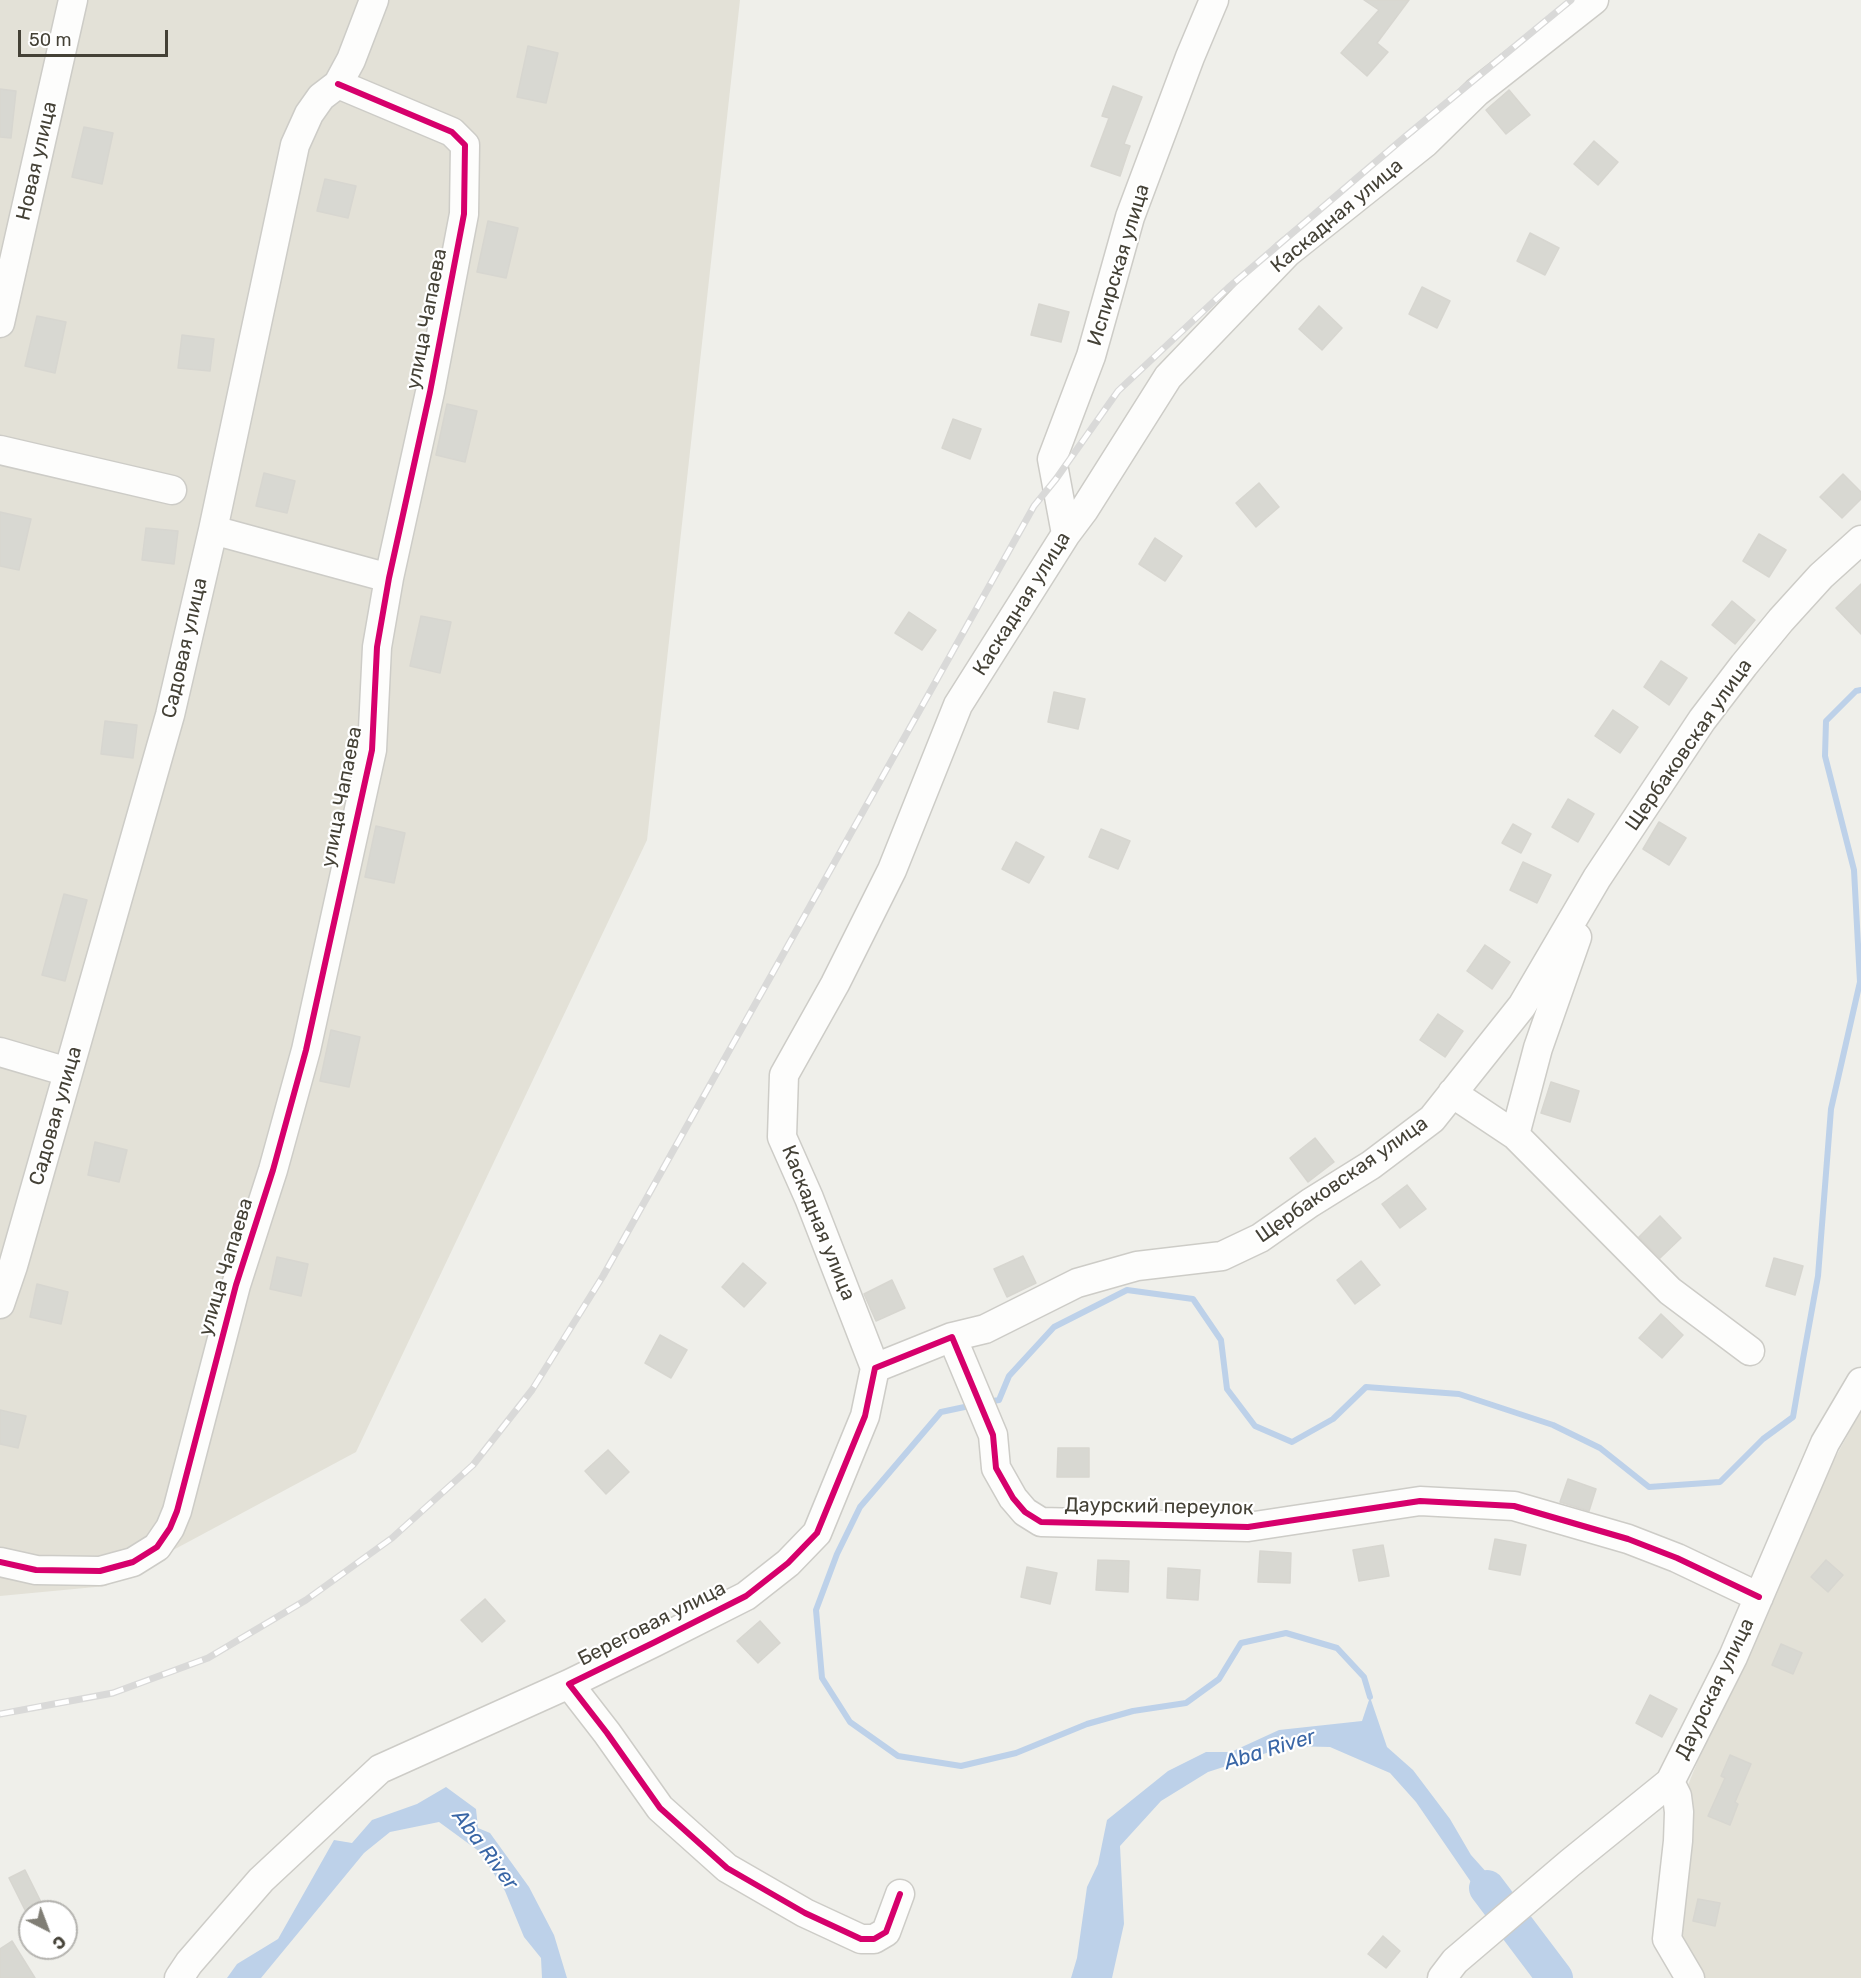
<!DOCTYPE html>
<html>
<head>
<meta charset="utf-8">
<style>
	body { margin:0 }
	#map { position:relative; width:1861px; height:1978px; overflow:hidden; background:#efefea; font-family:Rubik,sans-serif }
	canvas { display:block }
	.north { position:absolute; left:18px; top:1900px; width:60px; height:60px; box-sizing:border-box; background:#fff; border:2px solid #b4b3af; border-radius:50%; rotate:138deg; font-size:16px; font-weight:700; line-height:24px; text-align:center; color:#444136 }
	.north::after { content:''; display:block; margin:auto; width:21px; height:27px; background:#807e75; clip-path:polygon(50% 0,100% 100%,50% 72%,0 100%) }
	.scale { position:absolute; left:18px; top:30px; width:150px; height:27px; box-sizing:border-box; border:3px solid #444136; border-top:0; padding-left:8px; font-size:18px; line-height:21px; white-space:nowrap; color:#444136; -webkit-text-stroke:4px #fff; paint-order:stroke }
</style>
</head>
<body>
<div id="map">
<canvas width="1861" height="1978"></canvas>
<div class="north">С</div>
<div class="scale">50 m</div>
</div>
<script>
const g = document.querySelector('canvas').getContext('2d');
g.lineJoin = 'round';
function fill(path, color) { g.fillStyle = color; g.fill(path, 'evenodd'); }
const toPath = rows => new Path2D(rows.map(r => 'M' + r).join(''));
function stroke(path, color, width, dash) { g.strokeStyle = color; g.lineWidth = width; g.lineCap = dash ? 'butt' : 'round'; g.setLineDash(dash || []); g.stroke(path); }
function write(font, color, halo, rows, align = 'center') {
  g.font = font + ' Rubik,sans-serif'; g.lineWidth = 4.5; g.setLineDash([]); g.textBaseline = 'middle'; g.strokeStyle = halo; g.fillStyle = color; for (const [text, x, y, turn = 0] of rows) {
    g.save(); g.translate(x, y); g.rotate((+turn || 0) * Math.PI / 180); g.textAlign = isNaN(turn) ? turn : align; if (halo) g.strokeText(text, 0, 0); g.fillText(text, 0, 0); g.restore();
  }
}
fill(toPath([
	[0,0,740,0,647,840,356,1452,106,1586,0,1596],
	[1861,1411,1861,1978,1693,1978,1674,1950,1686,1790,1782,1554]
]), '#e3e1d7');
fill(toPath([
	[1370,1697,1387,1747,1413,1770,1450,1819,1471,1855,1514,1903,1495,1917,1416,1802,1390,1773,1330,1747,1288,1746,1208,1772,1161,1801,1120,1846,1124,1924,1112,1978,1071,1978,1077,1958,1087,1887,1098,1864,1107,1820,1168,1771,1206,1752,1231,1752,1279,1730,1362,1721],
	[446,1787,476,1809,478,1828,490,1833,529,1887,554,1935,567,1978,542,1978,541,1958,524,1937,505,1891,480,1852,439,1822,390,1832,364,1853,261,1978,227,1978,237,1964,278,1939,334,1840,352,1843,372,1820,417,1804]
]), '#bdd1e9');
stroke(toPath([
	[987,1402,999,1400,1009,1376,1054,1327,1127,1290,1193,1299,1221,1340,1227,1389,1255,1426,1292,1442,1333,1419,1366,1387,1459,1394,1553,1425,1600,1448,1649,1487,1720,1482,1763,1439,1793,1417,1803,1359,1818,1276,1831,1109,1860,982,1854,870,1825,756,1826,721,1856,691,1861,690],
	[974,1405,941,1412,860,1507,837,1554,816,1610,822,1678,850,1722,898,1756,961,1766,1016,1753,1087,1724,1133,1711,1186,1703,1219,1679,1241,1643,1286,1633,1337,1648,1364,1677,1370,1697]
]), '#bdd1e9', 6);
stroke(toPath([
	[1487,1888,1555,1978]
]), '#bdd1e9', 36);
const building = toPath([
	[1364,0,1409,0,1377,43,1388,52,1367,76,1341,53,1379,10,1364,0],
	[528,46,558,53,546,103,517,97,528,46],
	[1113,86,1142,97,1124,144,1130,146,1120,176,1091,166,1109,118,1102,116,1113,86],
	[0,89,16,91,11,138,0,137,0,89],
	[1509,90,1530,115,1506,134,1486,110,1509,90],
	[84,127,113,133,102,184,72,177,84,127],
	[1594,141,1618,162,1598,185,1574,164,1594,141],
	[325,179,356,186,348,218,317,211,325,179],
	[488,221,518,228,506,278,477,272,488,221],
	[1530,233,1559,248,1545,275,1517,261,1530,233],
	[1422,287,1450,301,1437,328,1409,314,1422,287],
	[1039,304,1069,312,1061,342,1031,335,1039,304],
	[1319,306,1342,328,1322,350,1299,329,1319,306],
	[37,316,66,322,55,373,25,366,37,316],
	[182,335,214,339,210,371,178,368,182,335],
	[447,404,477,411,465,462,436,455,447,404],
	[953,419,981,429,970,459,942,448,953,419],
	[264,473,295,481,287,513,256,506,264,473],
	[1843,474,1861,492,1861,499,1842,518,1820,497,1843,474],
	[1259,483,1279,507,1256,527,1236,503,1259,483],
	[0,512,31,519,19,570,0,566,0,512],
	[146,528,178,531,174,564,142,560,146,528],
	[1759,534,1786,550,1769,577,1743,561,1759,534],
	[1155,538,1182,556,1165,581,1139,564,1155,538],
	[1861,584,1861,634,1836,608,1861,584],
	[1732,601,1755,620,1735,644,1712,625,1732,601],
	[909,612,936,630,922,650,895,633,909,612],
	[421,616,451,622,440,673,410,666,421,616],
	[1661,661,1687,678,1669,705,1644,687,1661,661],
	[1054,692,1085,699,1078,729,1048,722,1054,692],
	[1613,710,1638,727,1620,753,1595,736,1613,710],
	[105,721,137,725,133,758,101,754,105,721],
	[1568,799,1594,814,1578,842,1552,827,1568,799],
	[1659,822,1686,838,1669,865,1643,849,1659,822],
	[1513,824,1531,834,1521,853,1502,843,1513,824],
	[376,826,405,833,394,883,365,877,376,826],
	[1101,829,1130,841,1118,869,1089,857,1101,829],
	[1016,842,1044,857,1029,883,1002,869,1016,842],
	[1523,862,1551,875,1537,903,1510,890,1523,862],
	[64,894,87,900,65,981,42,975,64,894],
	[1485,945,1510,962,1492,989,1467,971,1485,945],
	[1438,1014,1463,1031,1445,1057,1420,1040,1438,1014],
	[331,1030,360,1037,349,1087,320,1081,331,1030],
	[1551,1082,1579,1091,1570,1122,1541,1113,1551,1082],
	[1315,1138,1334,1162,1308,1182,1290,1158,1315,1138],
	[95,1142,127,1150,119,1182,88,1175,95,1142],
	[1407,1185,1426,1209,1400,1228,1382,1204,1407,1185],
	[1660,1216,1681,1238,1660,1258,1639,1237,1660,1216],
	[1023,1256,1036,1283,1007,1297,994,1269,1023,1256],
	[277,1257,308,1264,301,1296,270,1289,277,1257],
	[1774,1258,1803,1266,1795,1295,1766,1286,1774,1258],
	[1361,1261,1380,1285,1355,1304,1337,1280,1361,1261],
	[743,1263,766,1283,744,1307,722,1287,743,1263],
	[892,1280,905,1308,876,1321,864,1294,892,1280],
	[37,1284,68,1292,61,1324,30,1317,37,1284],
	[1661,1314,1683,1335,1662,1358,1639,1338,1661,1314],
	[660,1335,687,1350,671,1378,645,1363,660,1335],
	[0,1410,26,1416,18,1448,0,1444,0,1410],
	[1058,1448,1089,1448,1089,1477,1057,1477,1058,1448],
	[608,1450,629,1472,606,1494,585,1471,608,1450],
	[1568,1479,1596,1489,1589,1511,1560,1502,1568,1479],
	[1495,1539,1526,1545,1520,1575,1489,1569,1495,1539],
	[1383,1545,1389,1576,1359,1581,1353,1550,1383,1545],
	[1260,1551,1291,1553,1290,1583,1258,1582,1260,1551],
	[1098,1560,1129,1561,1128,1592,1096,1590,1098,1560],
	[1826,1560,1843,1575,1828,1592,1811,1577,1826,1560],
	[1027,1567,1057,1573,1050,1604,1021,1597,1027,1567],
	[1168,1568,1200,1570,1198,1600,1167,1598,1168,1568],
	[485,1599,505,1621,482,1642,461,1620,485,1599],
	[760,1621,780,1643,758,1663,737,1641,760,1621],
	[1781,1644,1802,1653,1793,1674,1772,1665,1781,1644],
	[1650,1695,1677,1709,1662,1737,1636,1723,1650,1695],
	[1730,1755,1751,1764,1735,1802,1738,1804,1730,1825,1708,1816,1725,1778,1721,1776,1730,1755],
	[25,1870,44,1908,35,1912,30,1912,30,1915,28,1916,9,1878,25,1870],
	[1698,1899,1720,1903,1715,1926,1693,1921,1698,1899],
	[1383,1936,1400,1951,1386,1968,1368,1954,1383,1936],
	[12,1941,35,1978,0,1978,0,1949,12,1941]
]);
fill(building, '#d8d8d2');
stroke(building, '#d7d6d0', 1.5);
const minor = toPath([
	[0,323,73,0],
	[0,450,172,490],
	[213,530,389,578],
	[1066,534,1052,459,1091,356,1130,217,1190,57,1214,0],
	[0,1052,68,1072],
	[1452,1093,1515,1135,1670,1291,1750,1351],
	[1515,1135,1538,1048,1577,937],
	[0,1304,13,1266,170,715,213,530,295,145,309,114,321,97,338,84,351,60,374,0],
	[952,1337,985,1329,1077,1283,1137,1266,1222,1256,1260,1238,1310,1203,1371,1165,1432,1119,1522,1006,1597,878,1702,720,1744,665,1781,620,1821,576,1861,540],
	[875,1368,809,1198,782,1137,784,1075,835,984,892,870,958,705,1066,534,1084,510,1168,377,1287,253,1425,143,1477,92,1594,0],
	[0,1562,36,1570,100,1571,133,1562,157,1547,170,1528,177,1511,236,1285,273,1170,306,1050,372,750,377,647,389,578,430,392,464,214,465,145,452,132,338,84],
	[1670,1782,1677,1796,1679,1812,1678,1841,1667,1939,1690,1978],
	[900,1894,886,1932,874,1939,861,1939,805,1913,727,1868,660,1808,607,1733,569,1684,655,1642,746,1596,788,1563,817,1533,865,1416,875,1368,952,1337,993,1435,996,1468,1013,1498,1025,1512,1041,1522,1248,1527,1420,1501,1514,1506,1628,1539,1677,1558,1759,1597],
	[179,1978,189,1963,261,1880,380,1769,569,1684],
	[1442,1978,1455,1961,1570,1863,1670,1782,1733,1657,1825,1443,1861,1382]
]);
stroke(minor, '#cdccc7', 31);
stroke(minor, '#fdfdfc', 28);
const rail = toPath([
	[0,1714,113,1693,208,1658,306,1600,392,1538,473,1465,532,1390,603,1276,1034,506,1056,479,1118,391,1228,288,1406,136,1571,0]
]);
stroke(rail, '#d9d9d8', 7);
stroke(rail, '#fff', 4.5, [14]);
stroke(toPath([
	[0,1562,36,1570,100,1571,133,1562,157,1547,170,1528,177,1511,236,1285,273,1170,306,1050,372,750,377,647,389,578,430,392,464,214,465,145,452,132,338,84],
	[900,1894,886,1932,874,1939,861,1939,805,1913,727,1868,660,1808,607,1733,569,1684,655,1642,746,1596,788,1563,817,1533,865,1416,875,1368,952,1337,993,1435,996,1468,1013,1498,1025,1512,1041,1522,1248,1527,1420,1501,1514,1506,1628,1539,1677,1558,1759,1597]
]), '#d6006c', 6);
write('20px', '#444136', '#fff', [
	["Новая улица",37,161,-77],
	["Каскадная улица",1337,216,-40],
	["Испирская улица",1119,265,-73],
	["улица Чапаева",427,319,-79],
	["Каскадная улица",1022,604,-58],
	["Садовая улица",185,648,-77],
	["Щербаковская улица",1689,745,-55],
	["улица Чапаева",342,797,-79],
	["Садовая улица",56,1116,-74],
	["Щербаковская улица",1342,1180,-35],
	["Каскадная улица",818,1223,68],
	["улица Чапаева",226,1267,-73],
	["Даурский переулок",1159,1507,1],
	["Береговая улица",652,1624,-27],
	["Даурская улица",1715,1689,-64]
]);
write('italic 21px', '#3966a6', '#fff', [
	["Aba River",1270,1750,-17],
	["Aba River",485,1850,53]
]);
</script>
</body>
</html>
